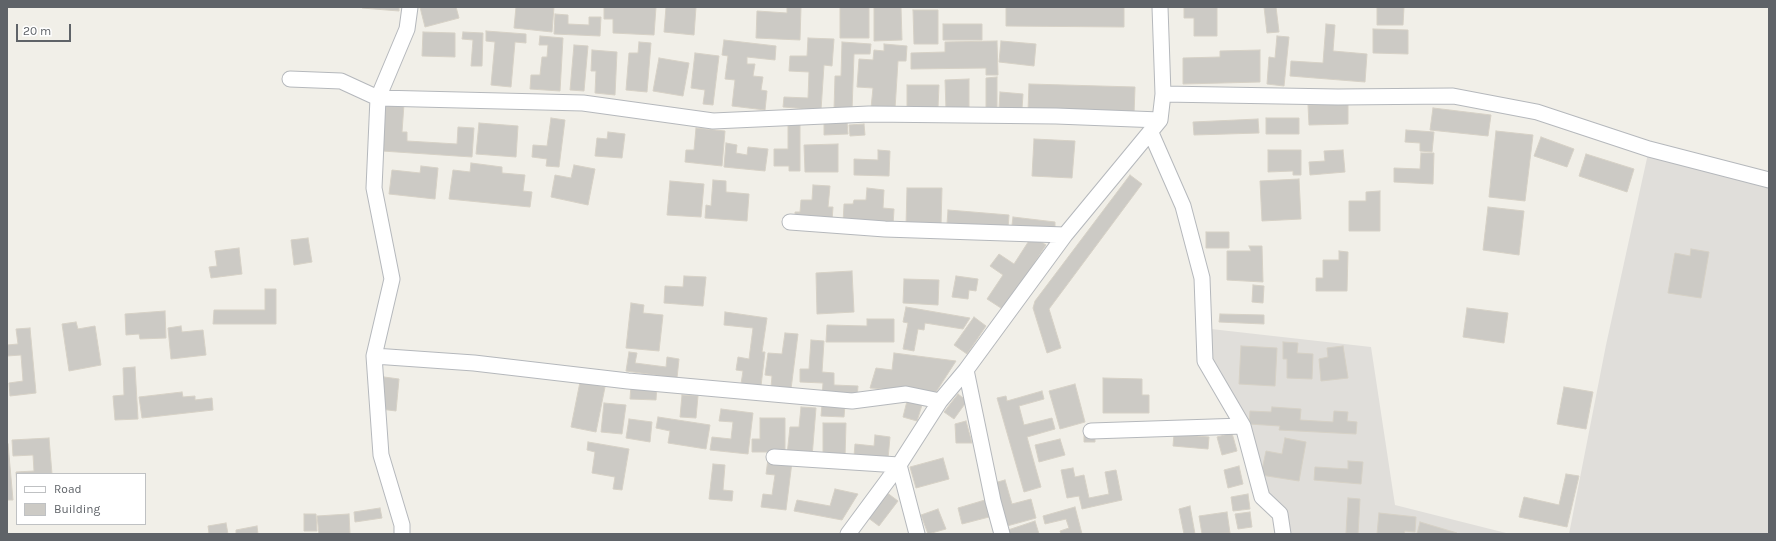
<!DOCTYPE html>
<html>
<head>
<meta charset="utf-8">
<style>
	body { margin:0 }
	#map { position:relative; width:1776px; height:541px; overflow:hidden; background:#f1efe8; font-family:Karla,sans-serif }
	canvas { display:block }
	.frame { position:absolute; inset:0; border:8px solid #5f6368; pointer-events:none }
	.legend { position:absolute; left:16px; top:473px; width:130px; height:52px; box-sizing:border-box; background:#fff; border:1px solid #bfc1c3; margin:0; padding:5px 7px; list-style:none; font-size:12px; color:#5f6368 }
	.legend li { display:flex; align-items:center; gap:8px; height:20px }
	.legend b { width:20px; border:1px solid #bfc1c3 }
	.scale { position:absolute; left:16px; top:24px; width:55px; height:18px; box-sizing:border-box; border:2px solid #5f6368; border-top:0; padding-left:5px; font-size:12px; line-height:14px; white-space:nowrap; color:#5f6368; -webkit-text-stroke:3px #fff; paint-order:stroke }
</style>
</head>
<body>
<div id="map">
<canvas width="1776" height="541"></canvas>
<div class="frame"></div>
<ul class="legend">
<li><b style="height:5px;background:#fff"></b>Road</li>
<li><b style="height:11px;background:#cccac5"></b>Building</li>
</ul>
<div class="scale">20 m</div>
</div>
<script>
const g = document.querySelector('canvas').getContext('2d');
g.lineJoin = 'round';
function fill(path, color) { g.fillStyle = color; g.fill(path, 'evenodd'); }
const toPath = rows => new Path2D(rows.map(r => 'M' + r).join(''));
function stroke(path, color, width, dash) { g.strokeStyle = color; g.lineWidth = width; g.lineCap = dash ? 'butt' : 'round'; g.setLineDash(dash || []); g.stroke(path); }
fill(toPath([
	[1649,149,1769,180,1769,534,1569,534,1606,345],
	[1211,329,1371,347,1395,505,1510,534,1283,534,1262,497,1243,426,1205,361]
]), '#e0deda');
const building = toPath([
	[362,7,399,7,399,11,362,8,362,7],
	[420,7,456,7,459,18,425,27,420,7],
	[516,7,554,7,552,32,514,28,516,7],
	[604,7,656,7,654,35,613,33,613,19,604,19,604,7],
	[666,7,696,7,694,35,664,32,666,7],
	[787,7,801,7,800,40,756,38,757,11,787,13,787,7],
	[840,7,869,7,869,38,840,38,840,7],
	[874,7,901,7,902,40,874,41,874,7],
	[1006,7,1124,7,1124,27,1006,26,1006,7],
	[1184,7,1217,7,1217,36,1194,36,1194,18,1184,18,1184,7],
	[1264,7,1276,7,1279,32,1267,33,1264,7],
	[1377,7,1404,7,1403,25,1377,25,1377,7],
	[913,10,938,10,938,44,914,44,913,10],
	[555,14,568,15,568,24,589,25,589,17,601,17,600,36,554,34,555,14],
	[943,24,982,24,982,40,943,40,943,24],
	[1326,24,1335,25,1333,51,1367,54,1365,82,1290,76,1291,61,1323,63,1326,24],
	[1373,29,1408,30,1408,54,1373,53,1373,29],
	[486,31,526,34,526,43,515,42,511,87,491,85,495,42,486,41,486,31],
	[423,32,455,33,455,57,422,56,423,32],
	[463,32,483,33,482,66,471,66,473,40,462,39,463,32],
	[540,36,563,38,560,91,530,89,531,75,540,75,542,57,547,57,548,45,539,45,540,36],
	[1277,36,1289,37,1284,86,1267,84,1269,57,1275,58,1277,36],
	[808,38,834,39,832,66,824,65,821,110,783,107,784,97,808,98,809,72,789,71,790,56,807,56,808,38],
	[724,40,776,46,775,60,747,57,747,64,755,64,753,76,763,77,761,90,767,91,765,110,732,106,735,80,725,79,728,56,722,55,724,40],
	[997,41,998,75,986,75,986,68,911,69,911,53,945,52,945,42,997,41],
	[1001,41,1036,44,1034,66,999,62,1001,41],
	[639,42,651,43,647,92,626,90,629,53,638,53,639,42],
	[842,42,871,44,870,54,854,54,852,111,834,110,835,76,841,76,842,42],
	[884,44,907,46,906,61,898,61,895,109,871,108,873,88,857,87,859,59,873,60,874,50,884,51,884,44],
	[574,45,588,46,584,91,570,90,574,45],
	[592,50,617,52,615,95,595,93,596,71,591,71,592,50],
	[1260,50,1260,82,1183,84,1183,58,1220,57,1220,51,1260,50],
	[695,53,719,56,713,105,703,104,705,90,691,88,695,53],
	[659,58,689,63,683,96,653,91,659,58],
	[997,77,997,108,986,108,986,78,997,77],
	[969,79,969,109,946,110,945,80,969,79],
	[1029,84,1135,87,1134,115,1028,111,1029,84],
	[907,85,939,85,938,108,907,108,907,85],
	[1000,92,1023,94,1022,109,999,108,1000,92],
	[386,102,404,104,402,132,407,132,407,141,457,144,458,127,474,128,472,157,382,151,386,102],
	[1348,104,1348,124,1309,125,1308,105,1348,104],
	[1433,108,1491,115,1488,136,1430,130,1433,108],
	[551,118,565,120,559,167,546,166,547,159,532,157,533,145,547,146,551,118],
	[1266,118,1299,118,1299,134,1266,134,1266,118],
	[1258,119,1259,133,1194,135,1193,122,1258,119],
	[788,121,800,121,800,171,789,171,789,166,774,166,774,149,788,149,788,121],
	[847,121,848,134,824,135,824,123,847,121],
	[479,123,518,126,516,157,476,154,479,123],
	[864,124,865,135,850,136,849,125,864,124],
	[696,128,725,131,722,166,685,162,686,150,694,150,696,128],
	[1406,130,1434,132,1432,152,1420,151,1420,143,1405,142,1406,130],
	[1496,131,1533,135,1525,201,1489,197,1496,131],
	[608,132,625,134,622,158,595,156,597,138,607,139,608,132],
	[1541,137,1574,149,1567,167,1534,156,1541,137],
	[1034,139,1075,141,1072,178,1032,176,1034,139],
	[726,143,737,145,736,153,747,155,748,147,768,149,765,171,724,167,726,143],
	[838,144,838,172,805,172,804,145,838,144],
	[878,150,890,151,889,176,854,175,854,159,878,160,878,150],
	[1268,150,1301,150,1301,175,1293,175,1293,171,1268,172,1268,150],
	[1343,150,1345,172,1310,175,1309,162,1325,161,1324,151,1343,150],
	[1421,153,1434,153,1433,184,1394,182,1394,168,1420,169,1421,153],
	[1586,154,1634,169,1627,192,1579,176,1586,154],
	[471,163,502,167,502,173,525,175,523,191,532,192,530,207,449,199,453,170,470,172,471,163],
	[574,165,595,169,588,205,551,197,555,175,571,178,574,165],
	[421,166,438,168,435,199,389,194,392,170,420,173,421,166],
	[1130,175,1142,184,1049,309,1061,348,1047,353,1033,308,1035,301,1130,175],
	[1299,179,1301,219,1262,221,1260,181,1299,179],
	[713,180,726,181,726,192,749,194,747,221,705,218,706,205,711,206,713,180],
	[670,181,704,184,701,217,667,215,670,181],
	[813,185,830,186,828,207,833,207,832,221,795,218,795,212,800,212,801,200,812,200,813,185],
	[867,188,884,190,883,208,894,209,893,226,843,223,844,204,853,204,854,200,866,200,867,188],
	[907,188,942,188,941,226,906,226,907,188],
	[1380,191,1380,231,1349,231,1349,201,1366,201,1366,192,1380,191],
	[1488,207,1524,211,1519,255,1483,250,1488,207],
	[948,210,1009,215,1008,229,947,224,948,210],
	[1013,217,1055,222,1055,230,1012,225,1013,217],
	[1206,232,1229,232,1229,248,1206,248,1206,232],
	[1032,236,1046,245,1004,310,987,299,1003,275,990,266,999,254,1014,264,1032,236],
	[308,238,312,262,294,265,291,240,308,238],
	[1249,246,1262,246,1263,282,1227,280,1227,251,1251,251,1249,246],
	[239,248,242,274,211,278,209,267,217,266,215,251,239,248],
	[1691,249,1709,252,1701,298,1668,293,1675,253,1690,256,1691,249],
	[1339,251,1348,252,1347,291,1316,291,1316,278,1323,278,1323,260,1339,260,1339,251],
	[852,271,854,312,817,314,816,273,852,271],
	[684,276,706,277,703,306,664,303,665,286,683,287,684,276],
	[956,276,978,279,976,291,969,290,968,299,952,297,956,276],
	[904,279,939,280,938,305,903,303,904,279],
	[1253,285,1264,286,1263,303,1252,302,1253,285],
	[265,289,276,289,276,324,213,324,214,310,265,310,265,289],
	[631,303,644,305,643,313,663,315,659,351,626,348,631,303],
	[906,307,970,318,963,329,925,323,924,330,918,329,914,351,903,349,908,323,903,322,906,307],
	[1467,308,1508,313,1504,343,1463,337,1467,308],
	[165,311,166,338,140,339,139,334,126,335,125,314,165,311],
	[725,312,767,318,762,352,765,352,761,386,741,384,743,371,736,370,738,357,749,359,753,328,724,325,725,312],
	[1220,314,1264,315,1264,324,1219,322,1220,314],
	[974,317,986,326,967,354,954,345,974,317],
	[867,319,894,319,894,342,826,342,827,325,867,326,867,319],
	[76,322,78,329,95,326,101,365,69,371,62,324,76,322],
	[181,326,182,332,203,330,206,355,171,359,168,328,181,326],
	[30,328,36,393,10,396,9,383,23,381,21,355,7,356,7,345,18,344,16,329,30,328],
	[785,333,798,334,791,389,771,387,772,376,765,375,768,353,782,354,785,333],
	[811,340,824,341,822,372,834,373,834,385,858,386,857,399,822,397,823,383,800,382,800,369,809,369,811,340],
	[1283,342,1298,343,1297,353,1313,354,1312,379,1287,378,1287,359,1283,359,1283,342],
	[1241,346,1277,348,1275,386,1239,384,1241,346],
	[1343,346,1348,378,1321,381,1319,359,1328,357,1327,348,1343,346],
	[629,352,637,353,635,363,666,367,667,357,679,359,677,378,626,371,629,352],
	[894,353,956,361,936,392,870,388,876,368,892,370,894,353],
	[135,367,138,419,115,420,113,396,124,395,123,368,135,367],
	[384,377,399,379,396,411,380,409,384,377],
	[1103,378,1142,379,1142,395,1149,395,1149,413,1103,413,1103,378],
	[580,382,605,387,596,432,571,427,580,382],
	[1075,384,1085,422,1060,429,1049,391,1075,384],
	[631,385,657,386,656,400,630,399,631,385],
	[1564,387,1593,392,1586,429,1557,424,1564,387],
	[1042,391,1044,399,1019,406,1024,425,1052,418,1055,429,1027,437,1041,487,1024,492,997,398,1006,396,1007,401,1042,391],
	[182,392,183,397,195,396,195,400,212,398,213,410,142,418,139,397,182,392],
	[958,394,967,401,954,419,944,412,958,394],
	[682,395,698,396,696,418,680,417,682,395],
	[907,401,922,405,917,421,903,417,907,401],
	[604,403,626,405,622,434,601,432,604,403],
	[822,404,845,405,844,417,821,416,822,404],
	[801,407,816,408,812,457,787,455,790,427,799,427,801,407],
	[1272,407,1301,409,1300,420,1333,422,1334,411,1348,412,1347,421,1357,422,1356,434,1279,430,1280,426,1249,424,1250,411,1271,412,1272,407],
	[721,409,753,413,748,454,710,450,712,437,731,439,733,422,719,421,721,409],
	[658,417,710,425,706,449,668,443,670,431,656,428,658,417],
	[760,418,785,418,785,452,752,452,752,439,760,439,760,418],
	[629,419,652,422,650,442,626,438,629,419],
	[966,421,972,443,956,443,955,424,966,421],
	[823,423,846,423,845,458,823,457,823,423],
	[1084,433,1095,434,1095,442,1084,442,1084,433],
	[1232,433,1237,451,1222,455,1217,437,1232,433],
	[1174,434,1209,437,1208,449,1173,446,1174,434],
	[875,435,890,437,888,459,854,456,855,444,874,446,875,435],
	[49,438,52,474,17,474,17,485,16,472,34,471,33,455,13,456,12,440,49,438],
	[1285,438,1306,442,1299,481,1261,475,1266,451,1282,454,1285,438],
	[1060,439,1065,455,1039,462,1035,445,1060,439],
	[588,442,629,449,622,490,613,489,615,477,592,473,595,452,587,450,588,442],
	[8,444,13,500,7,500,7,444,8,444],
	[943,458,949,479,916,488,910,467,943,458],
	[768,459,792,462,786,510,761,507,763,494,772,495,775,475,766,474,768,459],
	[1348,461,1363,462,1361,484,1314,480,1315,467,1348,469,1348,461],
	[713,464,725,465,723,490,733,491,732,501,709,499,713,464],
	[1239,466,1243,484,1228,488,1224,470,1239,466],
	[1073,468,1075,477,1084,475,1089,498,1109,494,1105,472,1116,470,1122,500,1082,509,1079,496,1067,498,1061,470,1073,468],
	[1566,474,1579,476,1567,527,1519,517,1524,497,1559,505,1566,474],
	[1005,480,1012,504,1031,499,1036,518,1007,526,994,483,1005,480],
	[835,489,858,494,842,520,794,511,797,500,830,506,835,489],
	[886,492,898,501,879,526,867,517,886,492],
	[1248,494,1250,509,1233,511,1231,497,1248,494],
	[1348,498,1360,499,1358,534,1346,533,1348,498],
	[985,500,989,517,962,524,958,508,985,500],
	[1190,506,1195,534,1184,534,1179,509,1190,506],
	[1075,507,1082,534,1061,534,1060,531,1069,528,1066,519,1045,524,1043,516,1075,507],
	[380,508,382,518,355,522,354,512,380,508],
	[938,509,946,529,928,534,921,515,938,509],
	[1227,512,1230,533,1202,534,1199,516,1227,512],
	[1250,512,1252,527,1238,529,1235,514,1250,512],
	[1379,513,1416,517,1415,532,1405,531,1404,534,1377,534,1379,513],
	[304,514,316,514,317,531,304,531,304,514],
	[349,514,350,534,319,534,317,516,349,514],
	[1035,521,1039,534,1005,534,1005,531,1035,521],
	[1420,522,1457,533,1456,534,1417,534,1420,522],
	[226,523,228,534,205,534,209,533,208,526,226,523],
	[257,526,258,534,236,534,236,530,257,526]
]);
fill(building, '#cccac5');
stroke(building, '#d6d1c6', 1);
const minor = toPath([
	[290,79,341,81,378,98,583,103,713,121,869,114,1056,116,1160,120],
	[1163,94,1338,97,1453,96,1537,112,1649,149,1769,180],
	[1151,133,1183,206,1202,278,1205,361,1243,426,1262,497,1280,514,1283,534],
	[790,222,885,229,1065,235],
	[374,356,474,363,628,381,852,401,906,394,940,401],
	[966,370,993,501,1002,534],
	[1091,431,1243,426],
	[774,457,899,465,917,534],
	[402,534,402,525,381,455,374,356,392,279,374,188,378,98,407,29,410,7],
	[848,534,899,465,940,401,966,370,1065,235,1160,120,1163,94,1160,7]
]);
stroke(minor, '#b5b8bc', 17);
stroke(minor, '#fff', 15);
</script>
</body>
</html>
